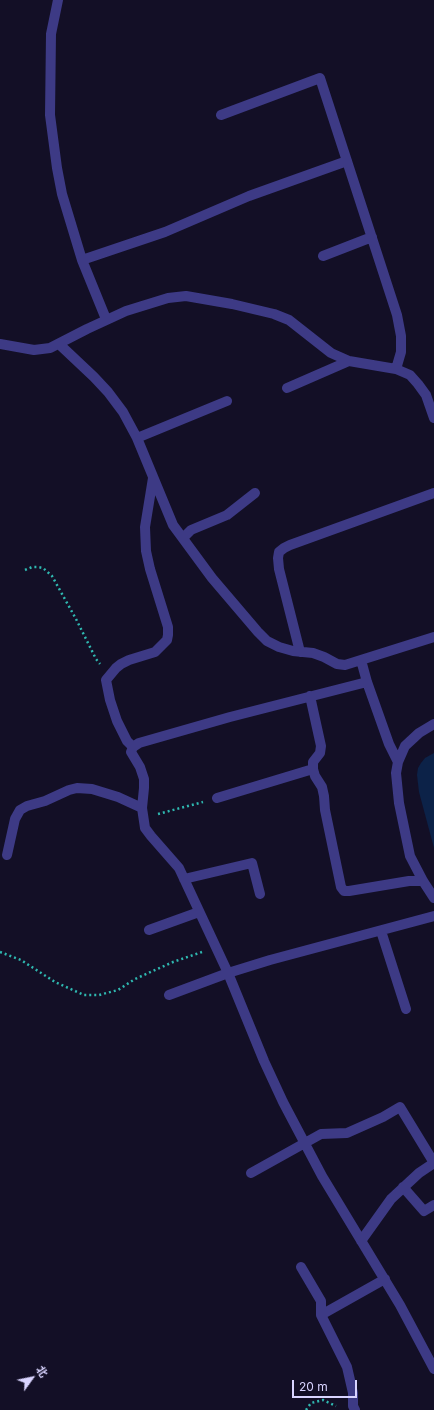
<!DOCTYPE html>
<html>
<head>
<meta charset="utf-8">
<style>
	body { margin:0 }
	#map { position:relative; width:434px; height:1410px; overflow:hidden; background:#130f26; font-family:Inter,"Noto Sans SC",sans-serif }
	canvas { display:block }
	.north { position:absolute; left:12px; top:1358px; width:40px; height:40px; -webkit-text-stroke:3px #130f26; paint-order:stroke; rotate:57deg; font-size:11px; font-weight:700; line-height:16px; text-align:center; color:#d9d4ff }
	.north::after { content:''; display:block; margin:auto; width:14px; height:18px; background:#d9d4ff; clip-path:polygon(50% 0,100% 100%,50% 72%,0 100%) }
	.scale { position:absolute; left:292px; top:1380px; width:65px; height:18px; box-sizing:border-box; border:2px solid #d9d4ff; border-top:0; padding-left:5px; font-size:12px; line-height:14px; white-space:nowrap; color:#d9d4ff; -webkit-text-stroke:3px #130f26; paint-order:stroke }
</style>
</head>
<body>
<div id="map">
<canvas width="434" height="1410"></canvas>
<div class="north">北</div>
<div class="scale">20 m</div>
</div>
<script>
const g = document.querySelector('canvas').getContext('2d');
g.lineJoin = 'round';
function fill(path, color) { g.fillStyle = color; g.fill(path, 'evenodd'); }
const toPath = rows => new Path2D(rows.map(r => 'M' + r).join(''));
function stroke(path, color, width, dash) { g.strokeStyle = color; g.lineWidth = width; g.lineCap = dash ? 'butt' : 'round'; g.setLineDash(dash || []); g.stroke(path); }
fill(toPath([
	[434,753,434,848,419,792,417,775,418,768,421,763,425,758]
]), '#0c2248');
stroke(toPath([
	[25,570,32,567,38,567,43,568,52,576,76,619,96,659,100,664],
	[158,814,203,802],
	[0,952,21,960,55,982,84,995,99,995,118,990,135,979,173,962,202,952],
	[306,1410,311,1403,323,1400,336,1406]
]), '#2fb8b0', 2.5, [2, 3]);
stroke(toPath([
	[58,0,51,34,50,115,57,168,62,194,82,260,106,319],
	[221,115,320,78,397,315,401,336,401,352,396,369],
	[323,256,372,237],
	[82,260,165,232,249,196,347,161],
	[0,344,34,350,50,348,87,329,126,311,168,298,186,296,232,304,274,314,289,320,331,353,349,361,396,369,410,375,418,384,426,395,434,418],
	[59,344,94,377,108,392,123,412,137,438,173,525,212,578,258,632,267,641,279,647,293,651,313,653,324,657,337,664,345,665,434,637],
	[287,388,349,361],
	[137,438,227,401],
	[183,538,191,530,227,515,255,493],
	[300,652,279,569,278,558,279,552,284,548,290,545,434,493],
	[361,660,367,682,389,744,398,762],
	[367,682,230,717,139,743,133,747,131,752,140,767,144,779,144,788,142,808,145,828,151,836,179,868,228,973,264,1061,283,1102,322,1176,400,1305,434,1369],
	[310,696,321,746,320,753,313,762,313,769,315,776,322,787,324,796,325,810,341,887,344,891,349,891,409,881,423,881],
	[434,724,419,733,405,746,398,762,396,773,399,803,410,856,423,881,434,898],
	[133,747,127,741,117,721,110,700,106,680,116,668,121,664,129,660,155,652,167,640,168,635,168,627,150,569,146,551,145,527,153,478],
	[217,798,313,769],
	[7,855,15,819,20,810,27,806,45,801,69,790,77,788,92,789,118,797,142,808],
	[184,879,252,863,260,894],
	[149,930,199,912],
	[381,931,406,1009],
	[169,995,228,973,270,960,434,916],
	[251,1173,321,1134,347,1133,383,1117,400,1107,434,1163],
	[403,1187,424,1211,434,1205],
	[361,1241,391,1199,419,1173,434,1163],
	[301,1267,321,1301,321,1315,347,1367,353,1393,353,1406,355,1410],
	[321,1315,385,1279]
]), '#3d3a85', 10);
</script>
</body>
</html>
